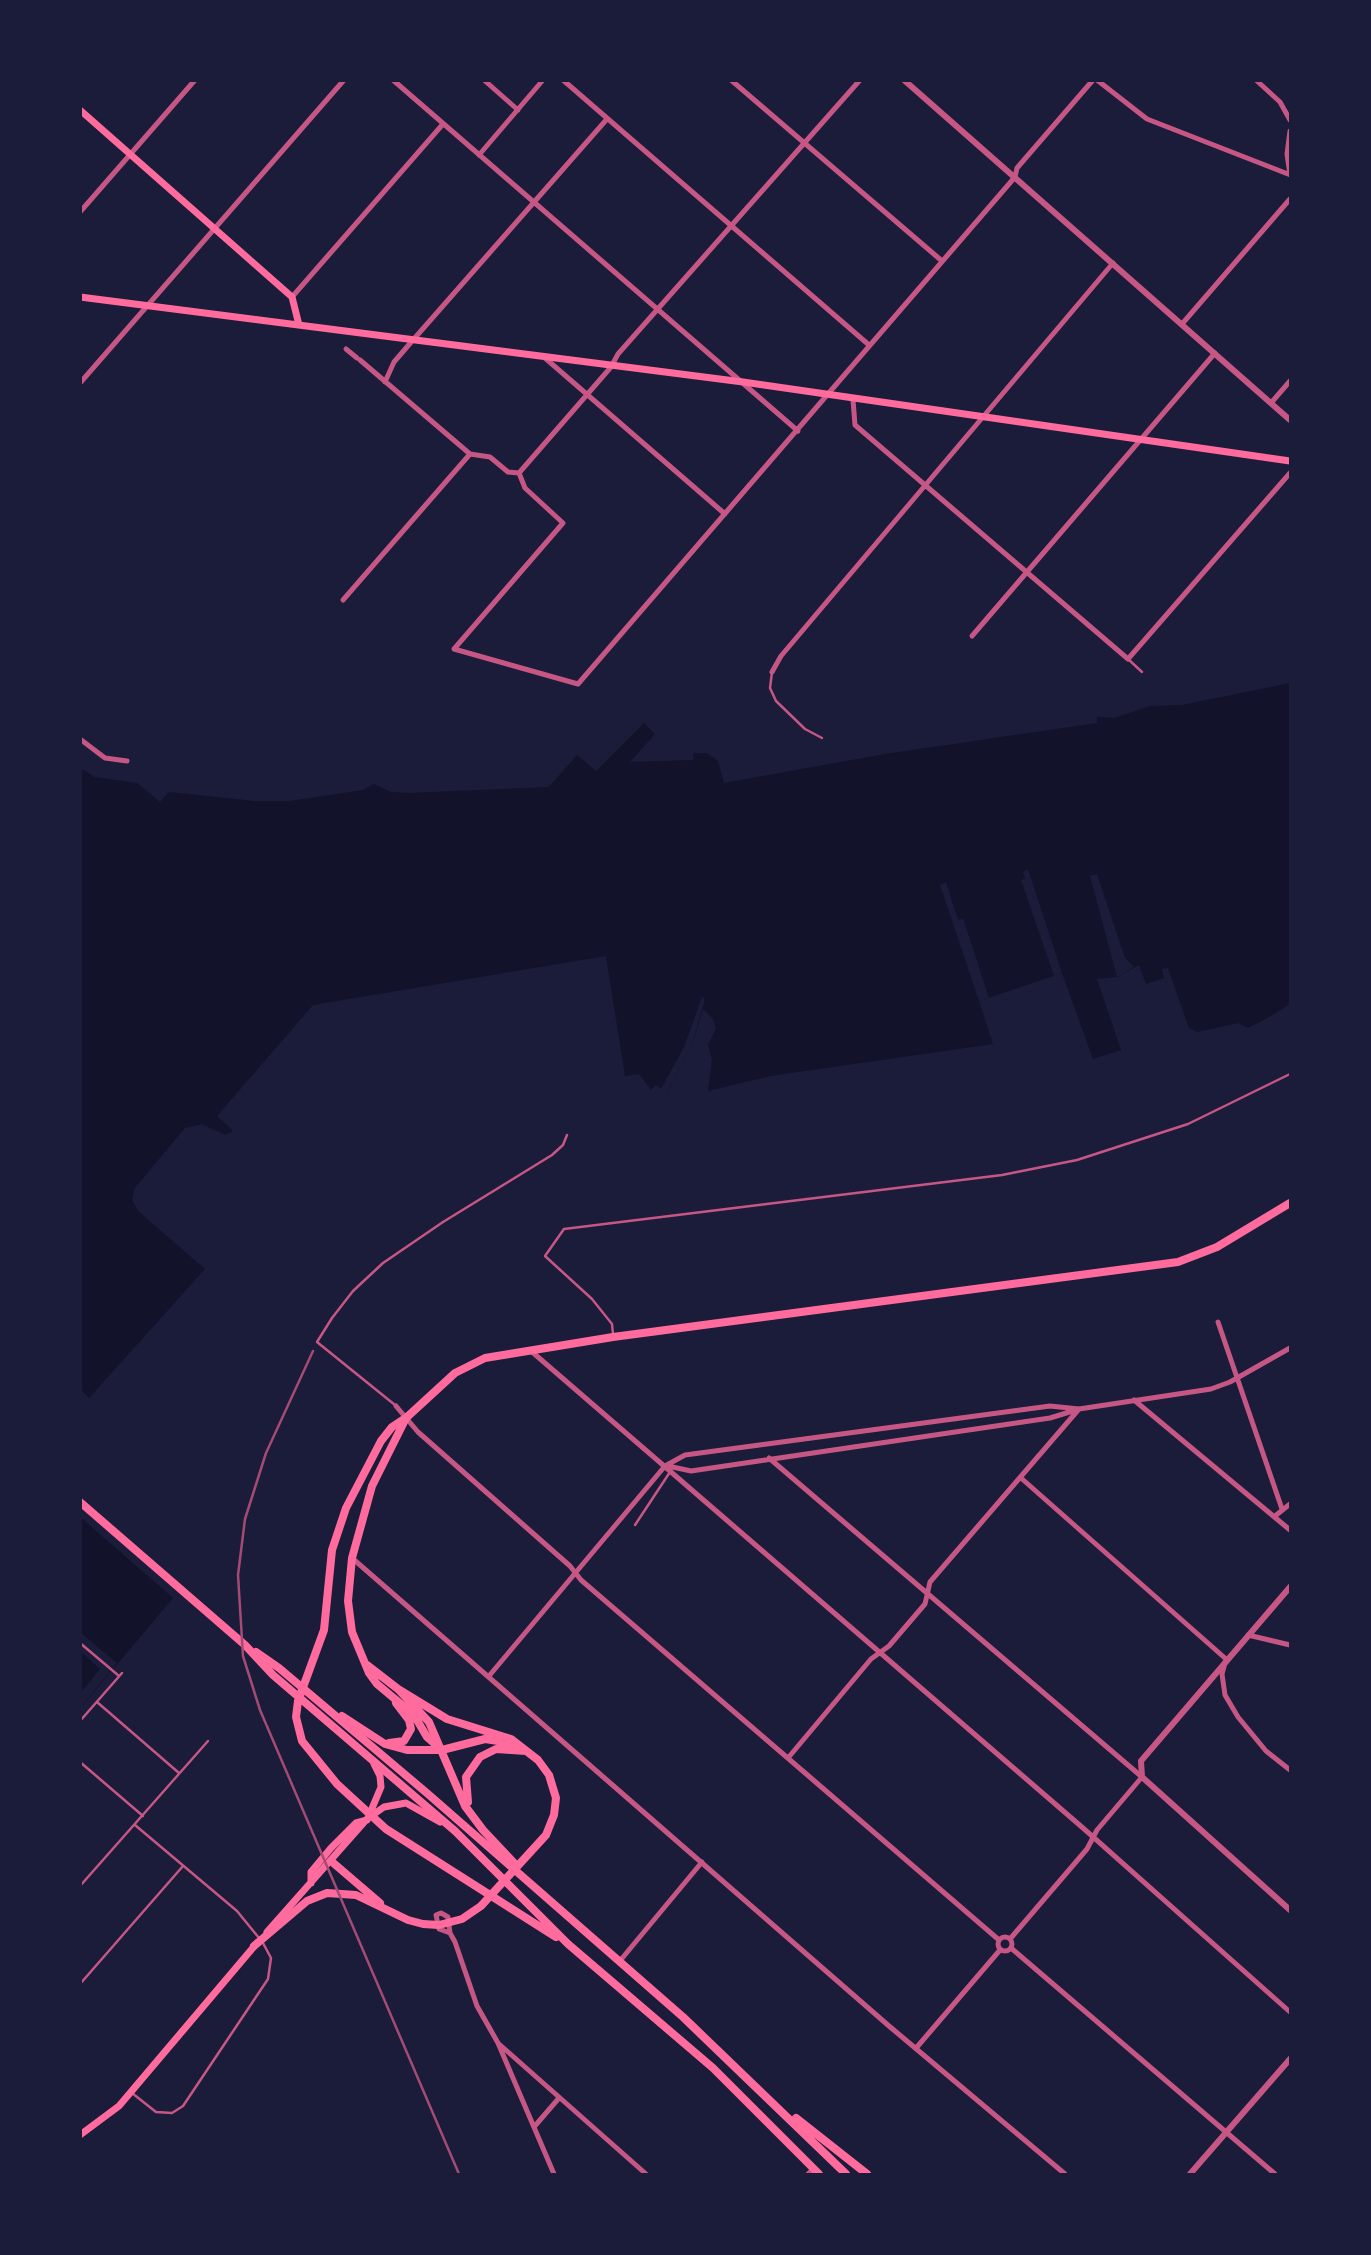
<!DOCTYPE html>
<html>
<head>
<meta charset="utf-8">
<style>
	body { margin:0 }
	#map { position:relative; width:1371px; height:2255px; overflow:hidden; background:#1b1b3a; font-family:"Zilla Slab",serif }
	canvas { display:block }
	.frame { position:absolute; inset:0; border:82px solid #1b1b3a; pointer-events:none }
</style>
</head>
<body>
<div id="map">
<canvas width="1371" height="2255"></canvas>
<div class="frame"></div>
</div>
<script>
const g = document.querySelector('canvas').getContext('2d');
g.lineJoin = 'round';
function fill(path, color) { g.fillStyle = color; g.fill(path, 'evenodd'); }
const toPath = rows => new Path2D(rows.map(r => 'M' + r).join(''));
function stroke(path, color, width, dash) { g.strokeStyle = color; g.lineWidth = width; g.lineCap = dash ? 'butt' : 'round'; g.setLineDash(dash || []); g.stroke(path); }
fill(toPath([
	[1290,683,1290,1004,1271,1016,1248,1028,1238,1023,1197,1032,1189,1028,1168,968,1162,969,1164,978,1146,984,1139,965,1117,977,1097,979,1121,1050,1093,1059,1062,973,979,1001,993,1044,770,1076,708,1091,712,1060,708,1045,716,1029,713,1019,703,1009,693,1041,667,1092,656,1085,651,1090,639,1074,625,1076,606,956,313,1005,217,1116,233,1131,225,1135,202,1124,185,1128,134,1189,132,1200,138,1211,205,1269,89,1398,81,1390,81,771,84,770,94,777,137,783,160,802,169,792,254,801,290,801,363,790,374,784,391,792,409,793,549,787,577,755,596,771,644,723,655,734,630,762,693,760,694,753,707,753,718,761,724,783,885,754,1097,723,1097,717,1114,718,1150,706,1182,705],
	[80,1517,173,1598,81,1707,80,1706]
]), '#12122b');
fill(toPath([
	[1028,869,1062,973,1054,976,1021,880,1025,878,1023,872],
	[1097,874,1125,958,1134,967,1117,977,1090,876],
	[946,882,958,920,963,918,989,998,979,1001,940,885],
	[702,997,705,999,693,1041,667,1092,661,1089,684,1047],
	[81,1633,117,1663,81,1707,81,1692,100,1669,81,1652]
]), '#1b1b3a');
stroke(toPath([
	[1128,659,1142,672],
	[772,672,770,688,776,701,805,729,822,738],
	[613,1334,612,1324,592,1299,545,1256,564,1229,1002,1175,1077,1160,1188,1124,1290,1074],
	[395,1405,317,1342,332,1318,353,1291,383,1263,443,1222,552,1155,563,1145,567,1135],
	[635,1525,670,1472],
	[80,1643,119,1676],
	[97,1702,179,1773],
	[80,1721,122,1673],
	[80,1762,143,1816],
	[135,1825,237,1911,259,1938],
	[80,1886,208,1741],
	[80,1984,183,1866],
	[132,2093,156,2112,172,2113,183,2106,268,1979,271,1958,263,1943]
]), '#c65784', 2.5);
stroke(toPath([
	[393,80,798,431],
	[484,80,518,110],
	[563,80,869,345],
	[731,80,942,261],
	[1097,80,1147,119,1288,174],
	[1256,80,1280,102,1290,120],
	[1290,131,1287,154,1290,175],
	[479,155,543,80],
	[80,212,195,80],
	[292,297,443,124],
	[1182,324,1290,199],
	[346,349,357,358],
	[545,358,725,514],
	[360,360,470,454,490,457,508,472,519,473],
	[385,382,394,362,413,340,607,119],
	[80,383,344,80],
	[853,400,855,425,1128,659,1290,473],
	[1271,403,1290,381],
	[519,473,525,488,563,523,454,649,578,684,1015,177,1017,168,1093,80],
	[519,473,611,367,618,354,860,80],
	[343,600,470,454],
	[972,636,1215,353],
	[772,672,781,656,1113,263],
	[80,739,105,758,127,761],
	[1218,1322,1282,1509],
	[531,1351,1083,1828,1290,2012],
	[1134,1400,1290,1530],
	[396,1406,418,1432,570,1566,581,1580,999,1940],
	[769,1458,1142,1777,1097,1830,1087,1849,1010,1939],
	[668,1466,691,1471,1050,1418,1076,1410],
	[1021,1478,1226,1659,1222,1674,1225,1695,1238,1717,1266,1751,1290,1770],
	[1275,1516,1290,1504],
	[352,1558,889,2026,1065,2174],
	[1248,1635,1290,1645],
	[489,1676,665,1466,685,1455,1050,1406,1079,1409,1211,1389,1230,1382,1290,1348],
	[788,1758,871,1659,889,1646,925,1604,930,1582,1079,1409],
	[450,1933,448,1917,441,1913,436,1915,439,1929,450,1933,455,1942,477,2006,498,2043,554,2174],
	'998 1944a7 7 0 1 1 14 0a7 7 0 1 1-14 0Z',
	[1011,1948,1275,2174],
	[619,1962,702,1862],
	[499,2044,646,2174],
	[917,2047,1000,1950],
	[534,2127,559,2098],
	[808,2174,813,2169]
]), '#c65784', 5);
stroke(toPath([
	[904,80,1290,420],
	[1290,1587,1141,1761,1142,1777,1290,1910],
	[1190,2174,1290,2059]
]), '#c65784', 6);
stroke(toPath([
	[80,110,292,297,299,325],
	[80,297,743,382,1290,461],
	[368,1818,381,1787,380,1776,374,1764],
	[311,1883,311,1872,331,1848,356,1823,367,1820],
	[267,1932,367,1819,384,1807,406,1803,440,1822],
	[80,2135,119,2106,257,1943]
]), '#ff6b9d', 7);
stroke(toPath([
	[404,1419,392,1427,381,1441,346,1508,332,1550,324,1630,298,1701,296,1717,302,1741,337,1784,386,1829,556,1937],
	[80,1502,245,1645,273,1675,455,1831,568,1944,713,2068,819,2174],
	[256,1652,279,1668,428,1794,683,2017,846,2174],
	[367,1665,398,1689,429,1722,465,1806,483,1830,515,1864],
	[342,1716,385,1744,407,1750,442,1750,485,1739,511,1743],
	[389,1743,404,1741,411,1729,409,1720,396,1703],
	[442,1750,427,1737,414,1715,377,1684,369,1673,352,1632,348,1601,352,1558,372,1486,406,1418,455,1373,485,1358,613,1337,1178,1262,1217,1247,1290,1203],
	[468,1802,466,1777,480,1757,496,1749,526,1751],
	[331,1861,380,1903],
	[254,1946,307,1901,327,1893,356,1895,408,1920,423,1924,439,1925,462,1919,481,1906,546,1835,554,1815,556,1798,549,1775,538,1760,511,1739,447,1719,398,1689],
	[796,2118,867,2174]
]), '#ff6b9d', 8);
stroke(toPath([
	[313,1351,266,1453,245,1519,238,1575,243,1656,260,1710,459,2174]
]), '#a44b75', 2.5);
</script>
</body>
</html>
